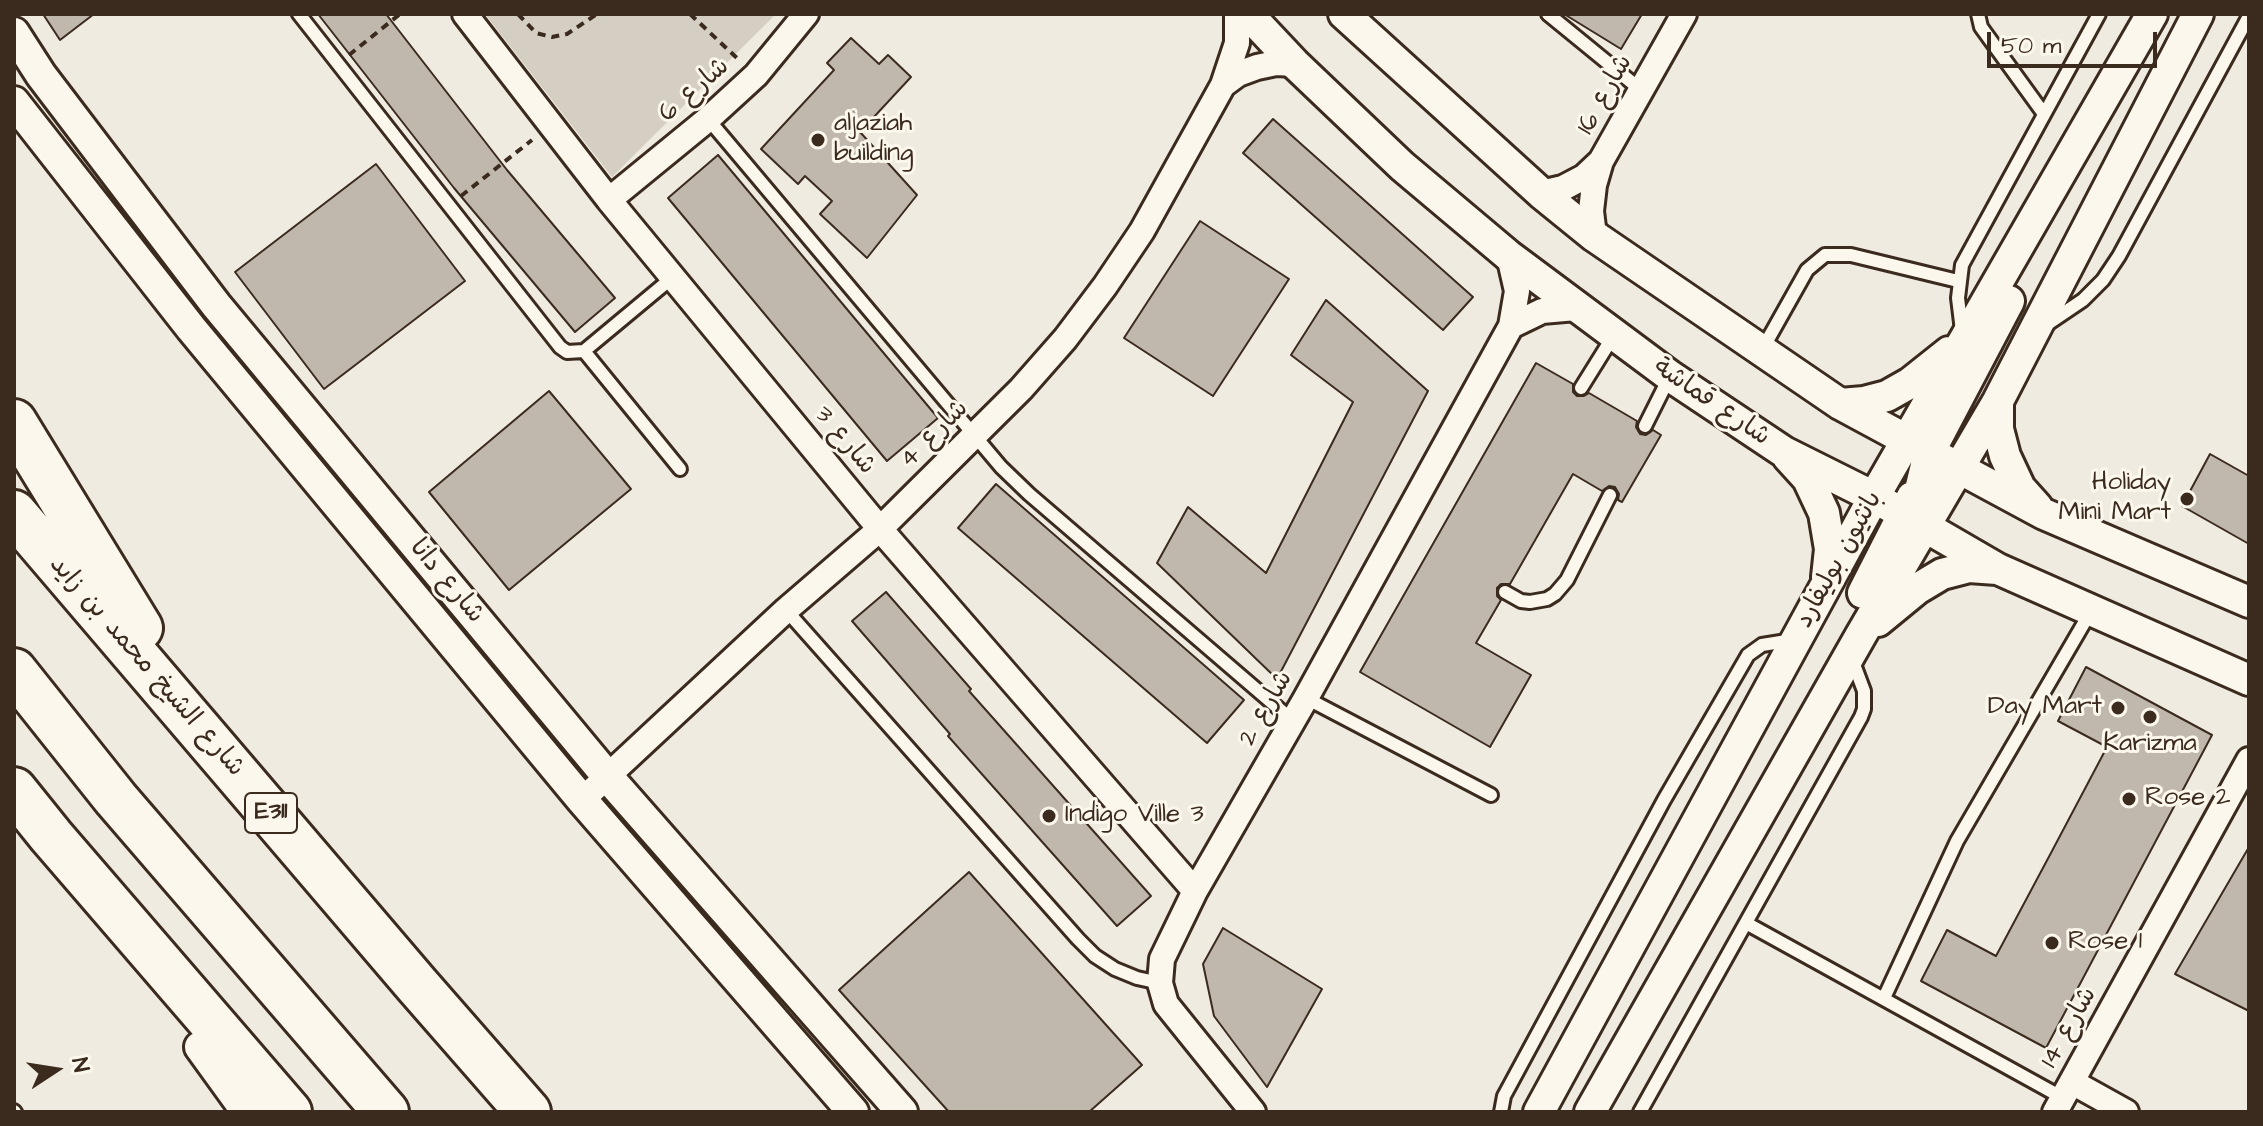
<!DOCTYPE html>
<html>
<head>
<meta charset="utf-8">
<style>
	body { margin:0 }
	#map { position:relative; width:2263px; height:1126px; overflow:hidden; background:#f0ebe0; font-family:"Architects Daughter",sans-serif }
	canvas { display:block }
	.frame { position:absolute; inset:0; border:16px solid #3b2a1e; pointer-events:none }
	.north { position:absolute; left:16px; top:1030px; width:80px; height:80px; -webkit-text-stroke:6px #fbf7ec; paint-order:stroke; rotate:78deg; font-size:22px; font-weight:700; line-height:32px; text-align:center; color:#3b2a1e }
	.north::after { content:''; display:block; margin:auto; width:28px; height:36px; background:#3b2a1e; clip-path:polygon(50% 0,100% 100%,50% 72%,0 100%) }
	.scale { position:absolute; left:1987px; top:32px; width:170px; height:36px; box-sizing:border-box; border:4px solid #3b2a1e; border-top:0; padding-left:10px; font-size:24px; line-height:28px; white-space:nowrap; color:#3b2a1e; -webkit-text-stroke:6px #fbf7ec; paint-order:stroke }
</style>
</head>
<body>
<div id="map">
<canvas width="2263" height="1126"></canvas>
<div class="frame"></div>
<div class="north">N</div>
<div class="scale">50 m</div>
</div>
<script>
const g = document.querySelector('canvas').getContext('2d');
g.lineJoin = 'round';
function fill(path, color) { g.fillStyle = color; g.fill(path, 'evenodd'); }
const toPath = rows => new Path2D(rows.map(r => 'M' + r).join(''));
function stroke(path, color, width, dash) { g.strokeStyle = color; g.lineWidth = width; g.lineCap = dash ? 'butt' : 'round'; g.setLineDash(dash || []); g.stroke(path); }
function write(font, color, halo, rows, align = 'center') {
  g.font = font + ' "Architects Daughter","Playpen Sans Arabic",sans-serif'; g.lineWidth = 6; g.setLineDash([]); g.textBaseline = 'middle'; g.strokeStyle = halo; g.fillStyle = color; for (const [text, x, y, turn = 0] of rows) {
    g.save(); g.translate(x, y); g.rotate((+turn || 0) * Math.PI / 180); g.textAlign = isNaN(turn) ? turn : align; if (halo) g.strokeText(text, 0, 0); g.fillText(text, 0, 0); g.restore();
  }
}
fill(toPath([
	[485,14,776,14,612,177]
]), '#d5cec3');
const building = toPath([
	[43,14,94,14,60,40,43,14],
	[318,14,386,14,507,170,615,298,575,332,454,188,318,14],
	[1564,14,1642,14,1621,49,1564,14],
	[851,38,879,64,888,55,911,77,860,132,917,195,867,258,820,214,832,201,805,176,798,184,761,149,834,70,827,63,851,38],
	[1273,119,1473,297,1443,330,1243,153,1273,119],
	[718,155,938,418,887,461,668,198,718,155],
	[376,164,465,281,324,389,235,272,376,164],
	[1200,221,1289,279,1213,396,1124,338,1200,221],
	[1326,300,1428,391,1277,679,1157,563,1188,507,1266,573,1353,402,1291,355,1326,300],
	[1536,363,1573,384,1573,392,1577,396,1584,396,1589,393,1637,421,1636,427,1640,434,1646,435,1653,430,1661,435,1622,502,1618,500,1619,494,1615,487,1609,486,1602,491,1573,474,1510,584,1501,584,1497,588,1497,596,1501,600,1476,643,1531,675,1490,747,1360,672,1536,363],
	[549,391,631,489,509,590,429,492,549,391],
	[2210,454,2249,476,2249,544,2182,506,2210,454],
	[996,484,1244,700,1207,743,958,528,996,484],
	[886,592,971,689,969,691,1151,896,1117,926,948,736,950,734,852,621,886,592],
	[2086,667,2212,735,2046,1048,1921,981,1947,930,1996,956,2052,851,2107,747,2058,721,2086,667],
	[2249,847,2249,1011,2175,974,2249,847],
	[969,872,1142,1065,1089,1112,949,1112,839,990,969,872],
	[1223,928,1322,989,1267,1087,1214,1016,1203,964,1223,928]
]);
fill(building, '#c0b8ad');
stroke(building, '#3b2a1e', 2);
const service = toPath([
	[299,14,560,347,567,352,584,351,673,277],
	[1548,14,1641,90],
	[1978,14,1981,27,2044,114],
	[708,119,1001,467,1029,494,1292,720],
	[2046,325,2083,300,2103,280,2119,256,2249,16],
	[1962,331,1958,298,1962,265,2099,14],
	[1762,350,1807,270,1825,255,1851,255,1958,281],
	[584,351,680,469],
	[1581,388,1614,335],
	[1645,426,1670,376],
	[1505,592,1521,601,1530,602,1547,599,1555,594,1567,580,1610,495],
	[786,610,1078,939,1095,956,1115,969,1137,978,1160,983],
	[1306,698,1491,795],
	[1746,923,2063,1098],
	[1884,998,1957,841,2091,611],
	[14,1111,15,1112],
	[1501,1112,1504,1096,1510,1085,1664,800,1748,655,1762,645,1793,640],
	[1640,1112,1861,717,1864,709,1864,691,1852,659]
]);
const minor = toPath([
	[465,14,609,200,880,529,1195,891],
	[1223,85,1238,74,1257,67,1276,63,1295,64],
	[1541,193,1563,188,1584,177,1601,161],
	[609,200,708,119,756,75,806,14],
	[1594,236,1591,211,1594,185,1601,161,1684,14],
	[1511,326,1542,311,1576,308],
	[582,800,786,610,880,529,1021,389,1065,339,1105,286,1142,231,1223,85,1237,43,1237,14],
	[2072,1082,2126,1112],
	[1253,1112,1166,1004,1160,983,1162,959,1195,891,1306,698,1511,326,1517,291,1509,256],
	[2055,1112,2249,760]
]);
const tertiary = toPath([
	[1248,14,1295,64,1402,166,1509,256,1670,376,1784,452,1874,497,1998,569,2249,680],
	[1344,14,1541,193,1594,236,1840,404,2044,514,2249,602],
	[14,33,41,75,216,305,607,776,902,1112],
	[14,102,191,328,582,800,853,1112],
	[1998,401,1998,429,2005,456,2020,488,2037,507],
	[1840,404,1864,402,1887,396,1910,383,1949,352],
	[1788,457,1808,479,1824,513,1830,549,1827,577],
	[1925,526,1920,490,1929,453,2009,301],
	[1863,593,1912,497],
	[1878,621,1917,589,1942,574,1969,567,1997,569],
	[200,1047,247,1112],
	[1539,1112,1874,497,2152,14],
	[1590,1112,1861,635,1998,401,2198,14]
]);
const motorway = toPath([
	[14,422,140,628],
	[14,513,417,985,528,1112],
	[14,671,116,799,386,1112],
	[14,790,51,836,289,1112]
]);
stroke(service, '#3b2a1e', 18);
stroke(minor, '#3b2a1e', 30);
stroke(tertiary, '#3b2a1e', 36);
stroke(motorway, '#3b2a1e', 50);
stroke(toPath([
	[518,14,536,33,552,37,567,34,597,14],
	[690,14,739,60],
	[349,55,400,14],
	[461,196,532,140]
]), '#3b2a1e', 4, [8, 6]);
stroke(service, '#fbf7ec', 12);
stroke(minor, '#fbf7ec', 24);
stroke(tertiary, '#fbf7ec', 30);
stroke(motorway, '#fbf7ec', 44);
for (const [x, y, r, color] of [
	[818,140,8,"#3b2a1e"],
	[2187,499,8,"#3b2a1e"],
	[2118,708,8,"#3b2a1e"],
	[2150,717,8,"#3b2a1e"],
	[2129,799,8,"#3b2a1e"],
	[1049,816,8,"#3b2a1e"],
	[2052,943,8,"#3b2a1e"]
]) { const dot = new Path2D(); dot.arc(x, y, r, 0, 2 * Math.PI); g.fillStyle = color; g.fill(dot); stroke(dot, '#fbf7ec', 3); }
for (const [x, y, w] of [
	[271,813,52]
]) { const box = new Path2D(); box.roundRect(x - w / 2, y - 20, w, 40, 6); g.fillStyle = '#fbf7ec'; g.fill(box); stroke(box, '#3b2a1e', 2); }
write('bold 24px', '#3b2a1e', null, [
	["E311",271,813]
]);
write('26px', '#3b2a1e', '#fbf7ec', [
	["شارع 6",695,91,-41],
	["شارع 16",1606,95,-61],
	["شارع قماشة",1711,403,34],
	["شارع 4",935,435,-45],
	["شارع 3",844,441,50],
	["بانثيون بوليفارد",1840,560,-61],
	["شارع دانا",446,582,50],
	["شارع الشيخ محمد بن زايد",146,667,49],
	["شارع 2",1267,709,-60],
	["شارع 14",2070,1028,-61]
]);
write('26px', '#3b2a1e', '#fbf7ec', [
	["aljaziah",834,125],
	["building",834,155],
	["Holiday",2171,484,"right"],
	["Mini Mart",2171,514,"right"],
	["Day Mart",2102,708,"right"],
	["Karizma",2150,745,"center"],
	["Rose 2",2145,799],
	["Indigo Ville 3",1065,816],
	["Rose 1",2068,943]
], 'left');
</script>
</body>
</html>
